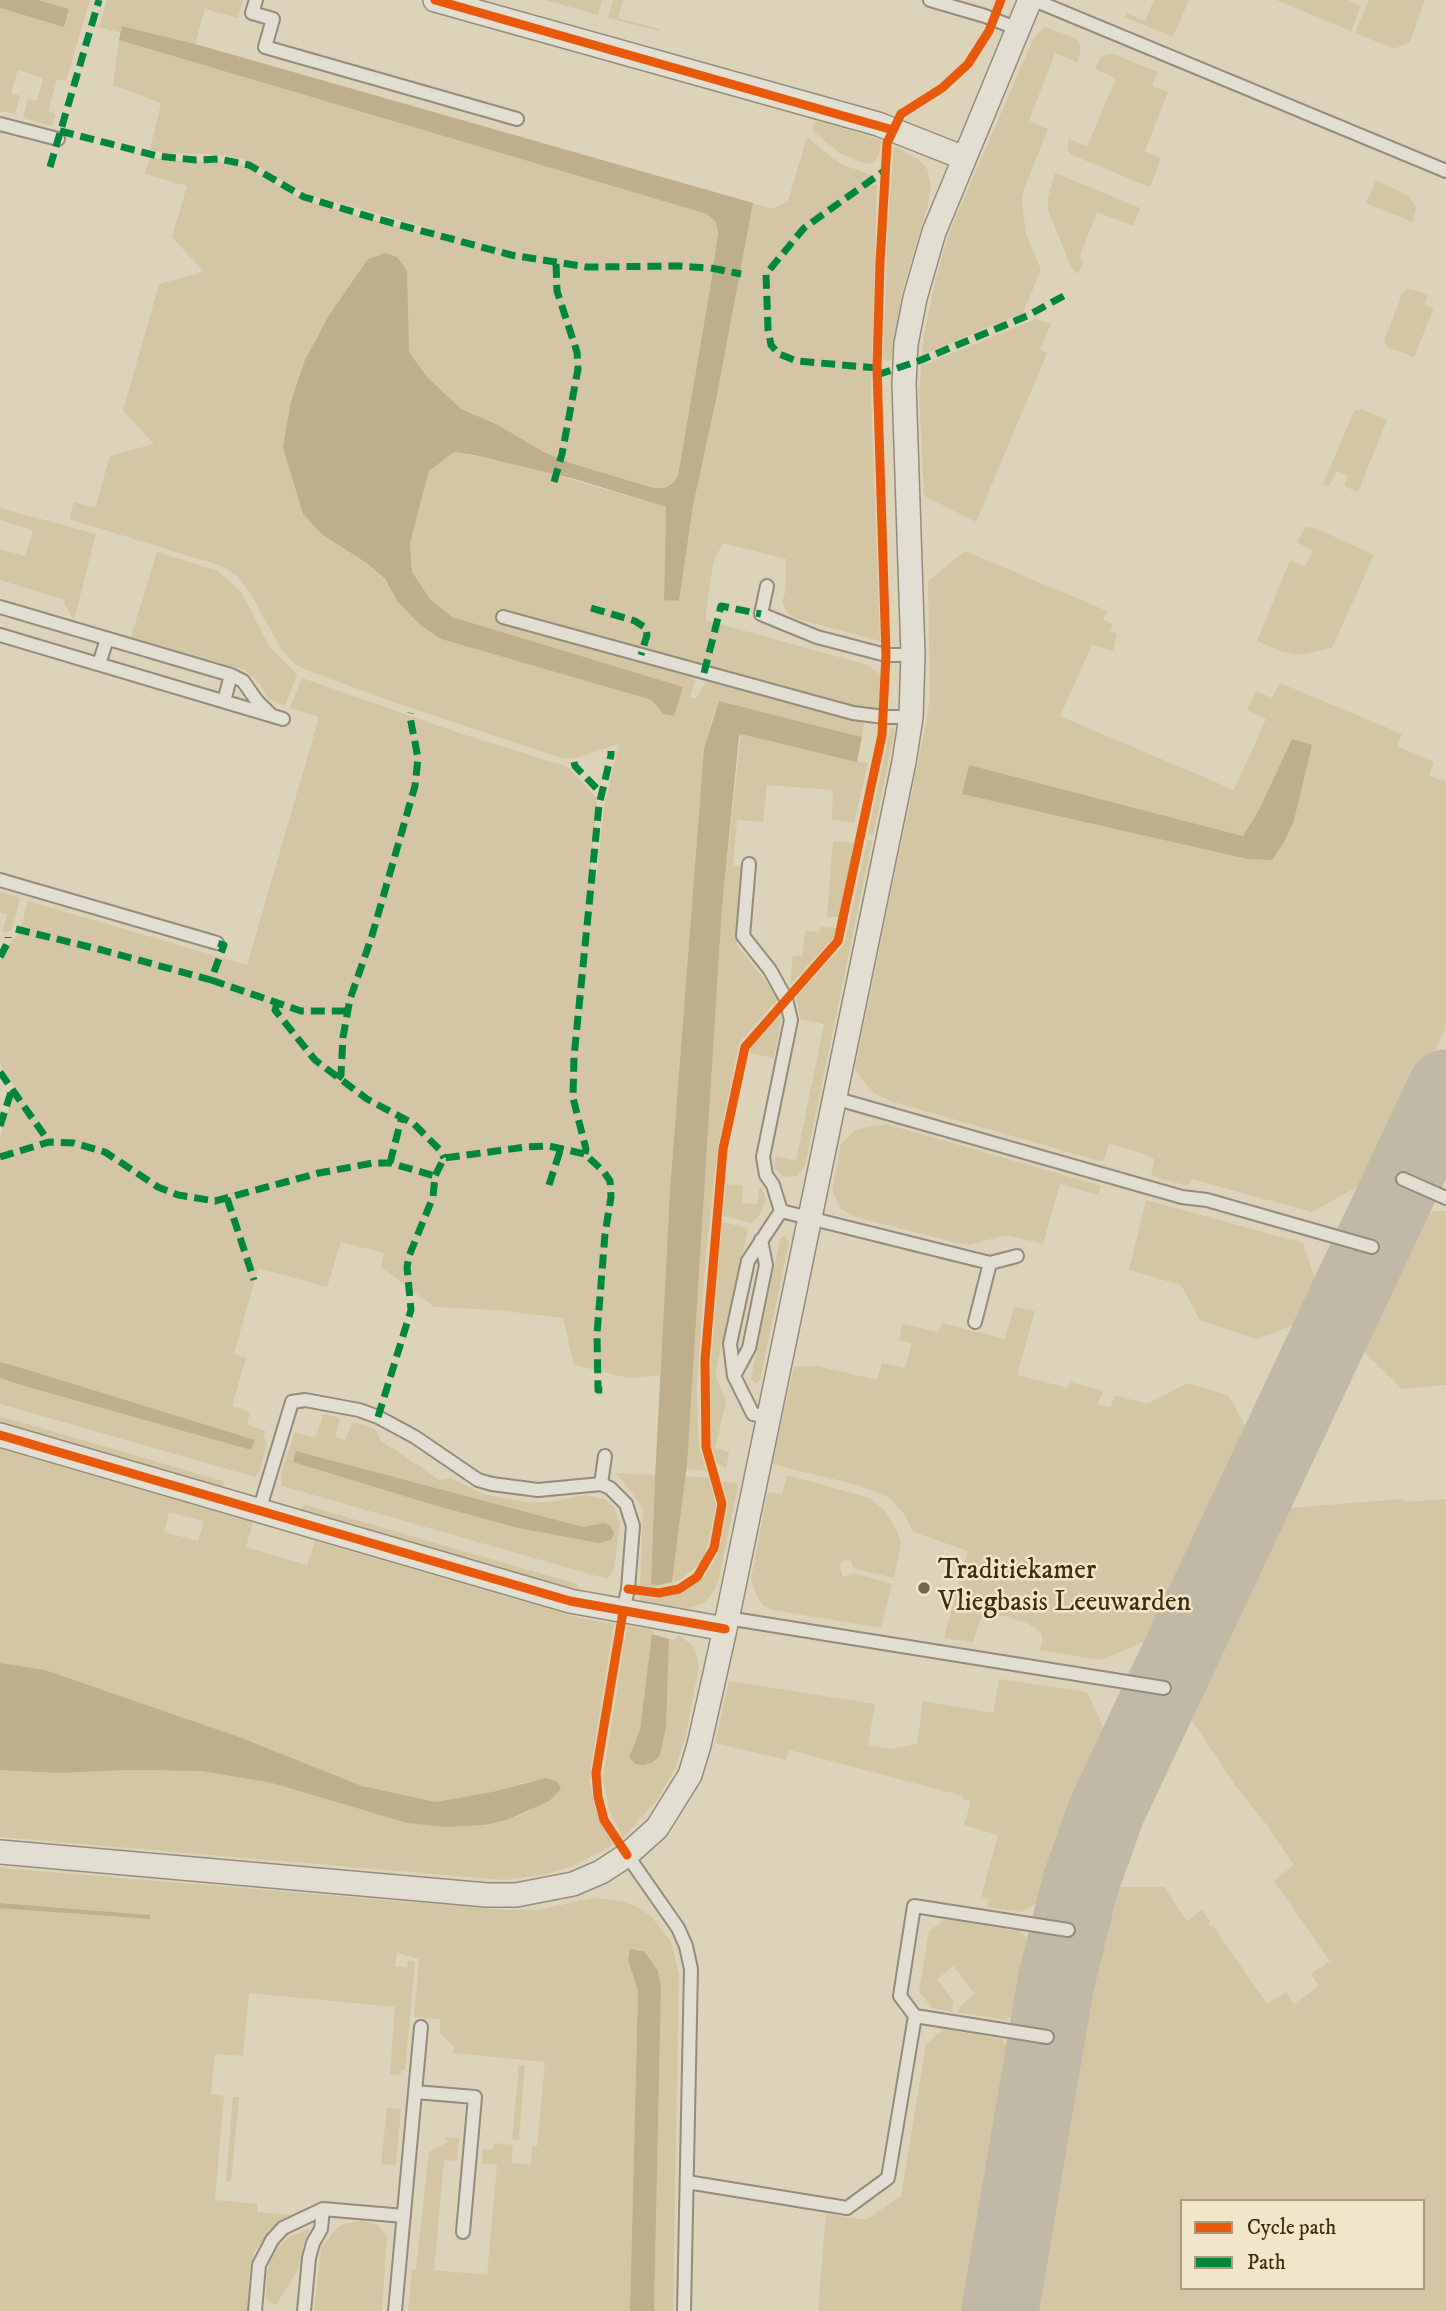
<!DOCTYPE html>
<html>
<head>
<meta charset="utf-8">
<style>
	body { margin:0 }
	#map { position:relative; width:1446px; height:2311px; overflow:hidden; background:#dcd3b9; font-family:"IM FELL DW Pica",serif }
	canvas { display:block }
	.legend { position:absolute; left:1180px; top:2199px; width:245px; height:91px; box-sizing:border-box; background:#f2e6c8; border:2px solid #ab9b7c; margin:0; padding:9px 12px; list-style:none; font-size:21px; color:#412b0b }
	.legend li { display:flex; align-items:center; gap:14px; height:35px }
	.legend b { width:35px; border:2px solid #ab9b7c }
</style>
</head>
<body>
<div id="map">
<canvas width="1446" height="2311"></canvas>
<ul class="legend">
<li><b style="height:9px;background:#e8590c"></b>Cycle path</li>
<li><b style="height:9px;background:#00873e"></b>Path</li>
</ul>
</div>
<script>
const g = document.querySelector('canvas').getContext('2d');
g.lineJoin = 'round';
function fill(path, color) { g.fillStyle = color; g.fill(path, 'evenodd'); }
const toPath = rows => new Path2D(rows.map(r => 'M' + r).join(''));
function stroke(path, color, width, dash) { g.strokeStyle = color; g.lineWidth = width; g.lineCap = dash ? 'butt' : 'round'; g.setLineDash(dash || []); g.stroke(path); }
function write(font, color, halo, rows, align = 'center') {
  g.font = font + ' "IM FELL DW Pica",serif'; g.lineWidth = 5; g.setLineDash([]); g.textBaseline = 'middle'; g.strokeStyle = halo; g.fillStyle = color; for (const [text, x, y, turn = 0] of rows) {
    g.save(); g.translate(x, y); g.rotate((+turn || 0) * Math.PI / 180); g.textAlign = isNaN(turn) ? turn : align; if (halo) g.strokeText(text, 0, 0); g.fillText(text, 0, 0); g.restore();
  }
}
fill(toPath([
	[38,0,90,0,66,81,57,79,48,111,56,114,52,126,23,118,28,99,37,101,43,78,18,70,11,93,20,96,15,114,0,111,0,8,64,27,69,9],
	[107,0,243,0,238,18,205,9,195,44,123,26,121,33,99,27],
	[545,0,602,0,598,15],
	[613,0,623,0,618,18,659,29,659,31,608,18],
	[1154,0,1189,0,1173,37,1125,17,1126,13,1145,21],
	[1276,0,1348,0,1361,6,1351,31],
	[1369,0,1425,0,1410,42,1394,49,1355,33],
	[1045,27,1075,38,1080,45,1080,53,1077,62,1055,53,1029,121,1048,129,1024,189,1022,200,1026,234,1041,270,1023,313,922,355,924,334,937,274,949,233,1034,37],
	[119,40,707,214,717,222,718,233,711,283,678,476,672,484,664,488,655,488,570,463,544,452,496,424,461,409,427,377,409,352,407,330,385,253,368,259,329,315,305,360,283,448,303,514,323,535,368,564,385,580,398,602,419,624,441,639,652,700,682,688,452,617,430,599,412,572,410,543,429,471,454,452,524,466,666,507,664,599,679,601,693,506,717,395,753,203,772,209,788,201,807,137,840,164,872,175,863,184,877,185,871,392,880,641,797,619,788,613,782,602,785,593,786,559,723,543,713,563,705,620,868,665,881,675,879,711,850,706,503,611,497,620,696,676,690,698,696,698,707,680,864,723,862,737,720,701,713,716,704,748,670,1190,660,1375,629,1378,574,1365,563,1318,496,1310,434,1307,381,1267,384,1253,341,1242,327,1287,258,1268,234,1354,246,1358,232,1406,250,1412,247,1425,266,1431,264,1437,267,1444,260,1470,255,1477,0,1404,0,1378,251,1450,255,1440,0,1362,0,1138,15,1088,0,1064,0,962,12,940,19,934,28,901,247,965,319,717,290,708,302,678,462,734,568,767,597,798,590,880,597,875,604,807,619,744,576,758,562,758,393,702,304,669,295,664,282,650,250,593,238,577,225,567,69,519,74,502,95,508,110,456,154,444,123,410,159,284,204,272,172,237,187,186,145,174,150,157,168,161,220,162,240,165,302,199,316,204,431,236,433,229,307,194,244,159,209,154,164,153,150,150,161,103,113,85],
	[1107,54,1113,54,1158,72,1152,86,1168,92,1145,151,1161,158,1150,187,1072,155,1067,150,1069,139,1087,146,1116,78,1095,69,1100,58],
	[817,121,881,140,879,155,874,162,867,164,841,154,812,130,814,123],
	[894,146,918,159,927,169,931,185,928,205,902,292,891,360,887,361,883,359,888,220],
	[1055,173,1140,208,1133,226,1097,212,1079,258,1084,261,1078,274,1072,269,1048,210,1048,197],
	[1376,180,1409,196,1416,208,1413,222,1366,203],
	[1407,289,1412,289,1428,295,1424,305,1434,308,1414,357,1387,347,1384,341,1402,294],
	[1036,319,1051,324,1040,350,1047,353,976,522,924,496,919,393,921,366],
	[1361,409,1387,420,1358,492,1344,486,1348,476,1337,471,1329,487,1323,484,1354,411],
	[0,508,96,534,74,620,64,603,65,600,0,580,0,549,25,556,33,530,0,520],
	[1306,527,1315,528,1374,555,1332,648,1299,655,1280,651,1257,641,1290,560,1305,567,1313,551,1297,542],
	[965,551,1107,611,1103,620,1113,624,1110,631,1117,634,1113,651,1092,645,1060,716,1234,790,1266,719,1247,710,1256,691,1272,698,1280,683,1402,734,1397,746,1434,762,1429,776,1446,782,1446,1027,1374,1178,1312,1212,1191,1179,1188,1186,1151,1176,1154,1159,1141,1153,1109,1144,1103,1162,890,1101,874,1093,859,1076,855,1068,927,719,930,696,928,581],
	[969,765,1244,836,1260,808,1247,859,963,794],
	[157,552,218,571,242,593,269,646,297,674,285,706,269,699,259,683,245,670,131,637],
	[893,727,895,730,873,835,868,834,890,729],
	[741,733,868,763,854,823,832,819,833,790,767,785,763,822,737,820,733,865,743,868,736,944,779,998,739,1043,718,1146,706,1254,697,1387,699,1446,706,1471,686,1469,722,907],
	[867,840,872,841,805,1166,797,1176,783,1177,774,1167,775,1156,796,1161,824,1024,800,1019,796,997,845,943],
	[833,841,854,843,839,917,827,917],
	[0,892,20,898,12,930,7,932,2,933,7,914,0,912],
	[820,927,837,928,836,935,790,985,793,956,802,956,805,931,819,932],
	[782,1014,774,1058,750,1053,750,1048],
	[886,1124,1101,1186,1098,1195,1060,1184,1043,1244,1005,1235,970,1245,958,1243,856,1217,841,1209,832,1190,841,1144,853,1132,863,1128],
	[726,1184,743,1186,742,1203,757,1204,759,1188,762,1188,766,1200,760,1214,752,1223,723,1216],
	[1146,1200,1303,1243,1319,1291,1308,1319,1257,1339,1200,1320,1181,1285,1129,1270],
	[1435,1211,1446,1211,1446,1385,1402,1389,1356,1344,1409,1230,1417,1218],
	[722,1222,748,1228,715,1374,726,1402,715,1448,729,1452,726,1469,717,1463,711,1444,710,1377],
	[785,1236,789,1242,760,1380,755,1383,751,1378,780,1239],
	[1014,1307,1035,1311,1017,1375,1068,1388,1070,1382,1103,1391,1098,1404,1110,1407,1115,1395,1147,1404,1188,1383,1229,1396,1251,1437,1155,1637,1101,1660,1039,1650,1043,1640,1041,1632,1027,1623,1005,1616,988,1615,980,1620,973,1642,944,1638,968,1551,913,1532,904,1514,890,1498,861,1486,772,1464,794,1367,817,1366,877,1380,882,1363,905,1368,912,1343,899,1340,902,1324,938,1332,942,1323,1005,1339],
	[324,1414,340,1418,335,1437,345,1440,353,1421,376,1430,380,1440,440,1480,451,1478,483,1494,529,1503,550,1502,585,1495,604,1499,614,1507,620,1524,614,1570,607,1579,282,1486,281,1473,295,1432,315,1438],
	[296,1451,583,1527,603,1523,610,1525,598,1543,518,1528,430,1504,293,1462],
	[0,1416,223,1481,224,1485,220,1487,0,1422],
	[0,1449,253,1522,246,1547,307,1565,315,1541,580,1618,614,1624,591,1767,590,1782,595,1809,613,1845,573,1866,547,1874,505,1880,0,1837,0,1770,57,1773,128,1770,201,1771,272,1783,407,1823,485,1825,507,1820,529,1812,531,1781,492,1792,436,1802,362,1786,239,1737,45,1670,0,1663],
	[169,1512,204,1521,198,1541,164,1532],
	[616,1473,655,1475,651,1584,672,1582,685,1476,709,1478,716,1505,708,1543,705,1555,699,1565,680,1580,657,1587,640,1585,643,1511,639,1502],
	[787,1475,870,1498,884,1510,895,1527,901,1542,894,1578,853,1568,851,1561,845,1560,841,1562,840,1568,843,1577,853,1573,892,1584,881,1628,773,1610,763,1605,757,1597,751,1579,768,1492,782,1494],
	[722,1481,735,1483,738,1486,718,1583,712,1594,704,1603,687,1609,640,1601,639,1596,656,1599,682,1593,705,1576,714,1562,720,1547,728,1503],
	[1402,1499,1406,1502,1446,1499,1446,2311,1028,2311,1071,2053,1105,1887,1164,1887,1187,1921,1202,1910,1210,1921,1208,1923,1211,1927,1213,1926,1267,2004,1286,1992,1294,2004,1319,1986,1311,1974,1330,1961,1274,1881,1294,1865,1266,1824,1235,1785,1183,1707,1277,1509],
	[1182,2201,1423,2201,1423,2288,1182,2288],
	[305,1505,577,1584,579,1588,575,1590,304,1511,302,1507],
	[627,1626,653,1630,640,1730,629,1757,660,1755,666,1727,669,1639,674,1641,678,1635,691,1644,696,1651,699,1666,685,1739,674,1770,656,1801,623,1838,609,1810,603,1778],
	[999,1679,1087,1692,1109,1739,1072,1821,1047,1897,1022,1912,987,1907,989,1899,981,1897,998,1835,964,1825,971,1801,963,1799,963,1796,789,1750,786,1760,715,1743,729,1681,875,1704,868,1745,890,1749,917,1744,923,1701,993,1713],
	[0,1868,505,1910,537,1910,594,1898,621,1901,637,1907,651,1916,671,1942,679,1974,673,2311,654,2311,661,1986,644,1951,639,1949,630,1949,628,1960,638,1991,630,2311,408,2311,412,2269,416,2269,429,2152,447,2142,445,2137,459,2138,457,2161,444,2160,434,2270,487,2275,497,2165,482,2163,483,2149,493,2149,494,2143,513,2145,511,2163,531,2165,532,2147,537,2146,545,2062,453,2053,455,2048,440,2033,440,2019,414,2017,419,1959,397,1953,395,1966,407,1968,408,1961,415,1962,405,2070,401,2070,401,2075,390,2074,395,2007,249,1993,243,2056,215,2054,211,2094,224,2096,215,2200,257,2204,257,2212,291,2215,271,2228,255,2251,250,2265,247,2311,0,2311,0,1908,149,1919,150,1915,0,1903],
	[946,1919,1021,1932,1035,1950,1024,2008,1005,2020,958,2012,959,2007,975,1994,953,1966,937,1979,953,2001,952,2012,932,2008,919,1991,929,1931],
	[944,2029,1002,2039,1015,2058,972,2311,818,2311,826,2214,866,2220,901,2196,926,2044],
	[519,2065,525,2065,519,2140,512,2139],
	[233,2097,239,2097,231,2182,226,2181],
	[387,2108,401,2109,396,2165,381,2164],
	[360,2221,377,2224,387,2236,382,2311,314,2311,321,2249,335,2230,342,2225],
	[310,2229,304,2243,299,2268,276,2305,266,2299,267,2273,273,2254,287,2238]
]), '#d4c6a2');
fill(toPath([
	[0,0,38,0,69,9,64,27,0,8],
	[122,26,195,44,753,203,717,395,693,506,679,601,664,600,666,507,575,479,474,455,454,452,429,471,410,543,412,572,430,599,452,617,683,687,674,716,663,714,652,700,441,639,419,624,398,602,385,579,368,564,323,535,303,514,283,448,291,401,305,360,329,315,368,259,385,253,397,257,407,271,409,352,427,377,461,409,496,424,544,452,570,463,654,488,664,488,672,484,678,476,711,283,718,233,716,222,707,214,119,40],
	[719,701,862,737,857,762,741,734,739,736,722,907,687,1464,672,1582,657,1585,651,1584,655,1478,670,1190,704,748],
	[1292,739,1312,745,1294,820,1284,842,1272,860,1247,859,962,794,969,765,1243,836,1260,808],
	[0,1362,28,1370,255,1440,251,1450,25,1386,0,1378],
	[296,1451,583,1527,603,1523,610,1525,614,1533,611,1540,598,1543,518,1528,430,1504,293,1462],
	[652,1634,669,1639,666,1727,660,1755,653,1762,643,1765,635,1764,629,1757,640,1730],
	[0,1663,45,1670,239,1737,362,1786,436,1802,492,1792,546,1778,558,1782,561,1789,549,1801,507,1820,485,1825,447,1827,407,1823,272,1783,201,1771,128,1770,57,1773,0,1770],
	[0,1903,150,1915,150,1919,11,1909,0,1908],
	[630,1949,644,1951,658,1971,661,1986,654,2311,630,2311,638,1991,628,1960]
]), '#beae89');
stroke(toPath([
	[1000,2311,1056,1982,1080,1885,1106,1812,1446,1088]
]), '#c1b9a6', 77);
const lane = toPath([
	[256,0,252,13,273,19,265,47,517,119],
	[930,0,985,16,1018,29],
	[1034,0,1446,171],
	[0,124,58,139],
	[767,586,761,614,817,637,886,655,913,655],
	[0,607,231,675,243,681,257,701,272,716],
	[503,617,853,713,884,717,911,717],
	[0,635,283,719],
	[99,664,107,639],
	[224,701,231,675],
	[749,864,743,936,770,970,786,999,791,1020,763,1157,766,1175,773,1185,781,1211,990,1263],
	[0,880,217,943],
	[834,1098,1182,1197,1207,1200,1372,1247],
	[1403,1179,1446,1198],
	[761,1240,766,1265,749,1348,734,1376,753,1414,768,1417],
	[975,1322,990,1263,1017,1256],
	[734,1376,730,1344,748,1261,781,1211],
	[601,1484,605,1456],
	[259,1511,292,1402,305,1400,359,1410,378,1417,415,1437,478,1480,492,1484,538,1490,601,1484,610,1488,626,1504,633,1526,628,1589,623,1612],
	[727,1618,1164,1688],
	[627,1855,678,1928,686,1946,691,1969,684,2311],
	[915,2016,900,1996,914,1906,1068,1930],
	[415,2092,475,2097,463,2232],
	[687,2182,847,2208,888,2178,915,2016,1047,2037],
	[255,2311,259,2265,272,2240,283,2228,323,2209,404,2216],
	[304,2311,309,2258,313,2243,321,2229,323,2209],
	[395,2311,421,2027]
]);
const street = toPath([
	[435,0,878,124,964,158],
	[0,1435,570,1601,725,1629],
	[0,1852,487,1895,516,1895,573,1884,601,1872,627,1855,657,1828,690,1775,699,1745,725,1629,904,762,911,717,913,655,904,384,906,344,915,298,934,232,1030,0]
]);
stroke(lane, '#948c7a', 16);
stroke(street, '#948c7a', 26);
stroke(lane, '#e3ded2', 12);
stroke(street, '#e3ded2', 23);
stroke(toPath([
	[60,131,157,156,196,160,219,159,249,165,304,197,374,218,511,255,587,267,679,266,707,268],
	[50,167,99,0],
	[711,268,741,274],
	[877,368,797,361,779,354,771,345,768,329,766,274,804,228,884,171],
	[877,375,921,360,1027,316,1069,293],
	[554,482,562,454,578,369,577,352,557,291,556,263],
	[591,608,635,621,646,628,647,635,641,655],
	[704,673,721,606,761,614],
	[574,762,575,766,601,793],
	[16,929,102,950,211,980,224,945,217,943],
	[0,957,8,942,8,937],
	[211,980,301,1011,347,1011],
	[277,1004,275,1010,315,1060,367,1099,414,1124,440,1150,444,1158],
	[0,1072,49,1142],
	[338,1079,341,1075,343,1037,350,999,371,939,415,786,418,758,410,717,411,713],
	[0,1126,12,1089],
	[585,1154,586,1149,573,1098,574,1057,599,805,611,755,611,751],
	[0,1157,49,1142,74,1143,105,1152,158,1187,178,1195,215,1201,319,1173,373,1163,390,1163,435,1176],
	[390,1163,402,1116],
	[549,1185,561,1148],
	[227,1198,254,1280],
	[378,1417,411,1310,407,1267,409,1256,433,1197,435,1176,444,1158,526,1147,549,1146,585,1154,604,1172,610,1181,611,1197,605,1234,597,1334,598,1390,609,1390]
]), '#00873e', 7, [14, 7]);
stroke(toPath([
	[435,0,893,130],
	[0,1435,570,1601,725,1629],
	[628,1589,659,1593,679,1589,697,1577,714,1548,722,1504,706,1447,705,1360,723,1149,745,1047,838,941,882,735,886,655,877,368,880,263,887,143,901,114,942,88,968,64,989,31,1001,0],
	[623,1612,596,1773,598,1797,604,1820,627,1855]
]), '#e8590c', 9);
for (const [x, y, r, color] of [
	[924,1588,7,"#776648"]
]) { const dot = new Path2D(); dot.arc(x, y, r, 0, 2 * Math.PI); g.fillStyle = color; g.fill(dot); stroke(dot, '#f2e6c8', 2.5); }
write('28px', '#412b0b', '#f2e6c8', [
	["Traditiekamer",938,1572],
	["Vliegbasis Leeuwarden",938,1604]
], 'left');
</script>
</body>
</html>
